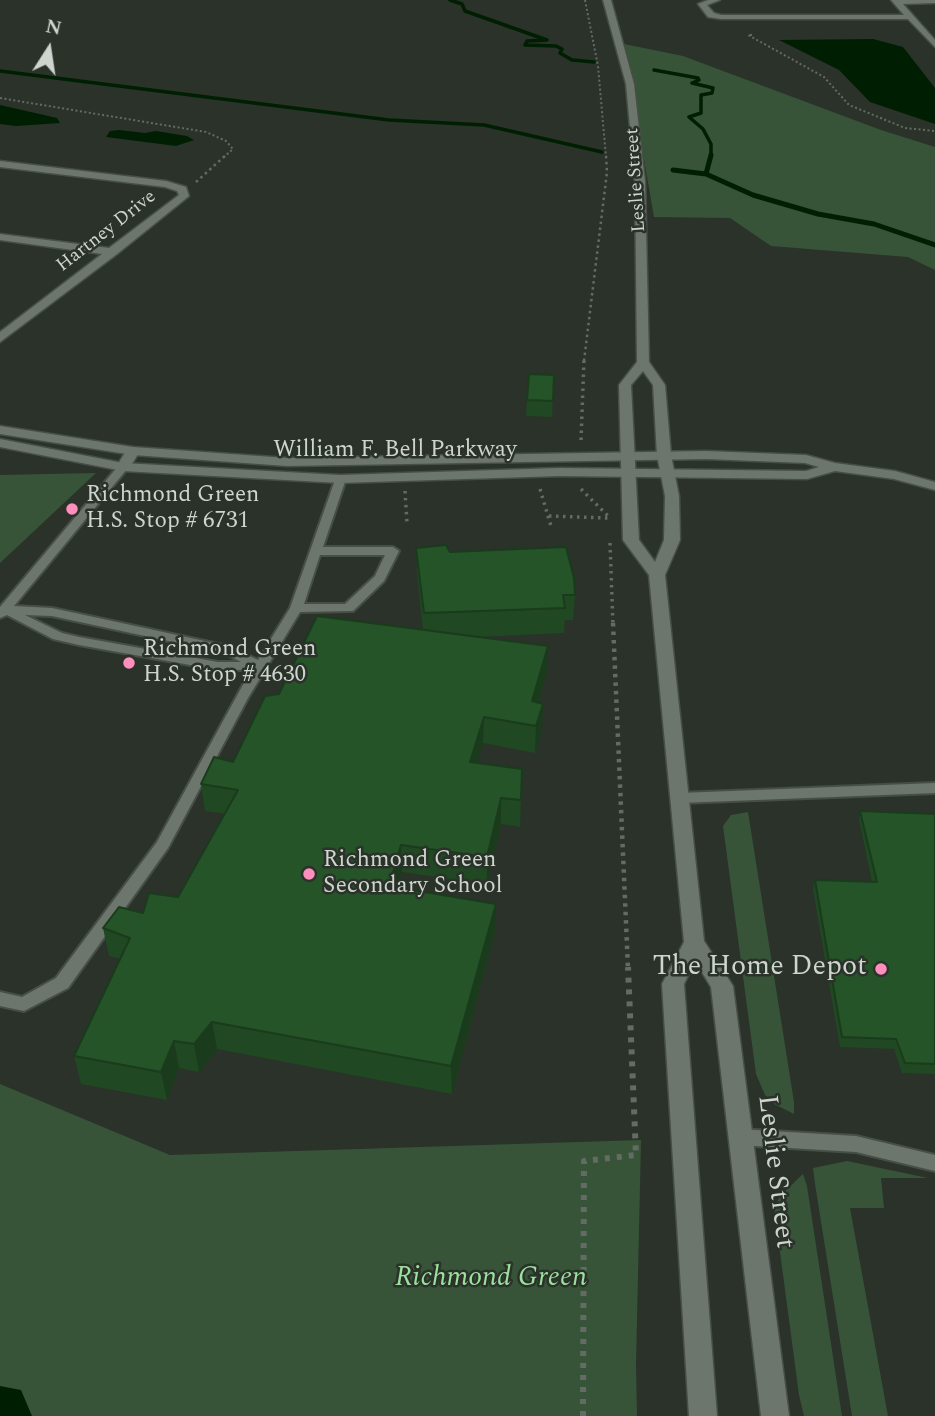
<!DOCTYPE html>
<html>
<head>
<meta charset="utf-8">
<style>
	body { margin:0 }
	#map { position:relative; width:935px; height:1416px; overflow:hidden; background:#2a322a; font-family:Spectral,serif }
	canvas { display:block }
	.north { position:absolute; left:14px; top:14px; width:70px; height:70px; -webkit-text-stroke:5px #2a322a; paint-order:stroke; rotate:12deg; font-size:19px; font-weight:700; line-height:28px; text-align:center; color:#ced4ce }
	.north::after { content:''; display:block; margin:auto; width:24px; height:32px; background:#ced4ce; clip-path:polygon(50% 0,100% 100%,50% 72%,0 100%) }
</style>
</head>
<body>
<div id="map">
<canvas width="935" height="1416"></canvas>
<div class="north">N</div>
</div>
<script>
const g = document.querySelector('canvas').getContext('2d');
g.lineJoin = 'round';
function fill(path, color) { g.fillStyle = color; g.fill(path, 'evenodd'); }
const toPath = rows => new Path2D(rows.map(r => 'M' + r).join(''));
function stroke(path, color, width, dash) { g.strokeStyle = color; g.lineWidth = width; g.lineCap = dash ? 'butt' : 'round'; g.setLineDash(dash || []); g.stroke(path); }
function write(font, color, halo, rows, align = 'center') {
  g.font = font + ' Spectral,serif'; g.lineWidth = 5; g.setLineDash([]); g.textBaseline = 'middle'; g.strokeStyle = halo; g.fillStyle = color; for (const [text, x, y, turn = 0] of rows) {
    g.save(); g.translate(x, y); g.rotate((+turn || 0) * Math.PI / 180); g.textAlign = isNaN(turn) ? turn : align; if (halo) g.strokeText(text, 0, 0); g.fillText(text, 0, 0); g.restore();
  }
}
fill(toPath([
	[624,44,683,56,881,130,935,147,935,270,908,257,771,246,730,218,654,217],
	[96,473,0,563,0,475],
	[748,812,794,1102,794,1114,774,1104,765,1095,756,1074,723,826,731,815],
	[0,1084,170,1155,641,1140,636,1364,637,1416,0,1416],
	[847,1161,928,1178,881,1178,884,1208,850,1208,888,1416,852,1416,815,1184,813,1168],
	[803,1174,807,1186,842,1416,804,1416,799,1395,774,1207,781,1195]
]), '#375438');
fill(toPath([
	[873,39,903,47,935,88,935,124,870,102,839,70,779,40],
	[0,105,57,118,60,123,16,126,0,124],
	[119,130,145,133,156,131,187,136,194,140,176,146,106,137,110,131],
	[0,1386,21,1390,32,1416,0,1416]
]), '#001f02');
stroke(toPath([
	[450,0,462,4,465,11,547,40,527,41,525,45,556,46,562,49,560,53,572,60,594,62],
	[654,70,698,78,699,80,692,83,713,88,712,93,701,95,701,113,689,117,703,129,711,144,711,157],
	[0,71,389,120,484,125,602,152]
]), '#001f02', 3.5);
stroke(toPath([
	[673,170,706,174,753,195,818,214,874,224,935,245],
	[706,174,711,155]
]), '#001f02', 5);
const service = toPath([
	[123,464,127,465,127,469,14,606,52,608,228,646,258,660,290,608,336,477,340,476,346,479,323,547,393,547,399,551,384,581,353,611,300,612,248,698,168,848,68,988,24,1011,0,1006,0,992,22,997,56,978,157,842,251,670,218,670,79,645,53,639,7,615,0,618,0,607,119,465,123,464],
	[320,555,385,555,375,576,345,604,304,604,320,555],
	[25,615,52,616,224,653,241,662,218,662,79,637,62,633,25,615],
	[935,783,935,793,680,803,672,798,680,793,935,783],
	[739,1129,856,1136,935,1155,935,1171,856,1152,739,1145,732,1143,730,1137,732,1131,739,1129]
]);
const minor = toPath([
	[708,0,720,0,707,5,714,13,721,15,904,15,891,0,935,0,935,3,903,4,935,40,935,47,908,19,721,19,708,17,698,4,708,0],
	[0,161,166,181,186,187,189,196,117,254,0,342,0,332,102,254,0,240,0,234,109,248,179,195,177,191,165,187,0,167,0,161],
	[133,447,140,451,130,467,123,471,118,470,116,467,126,451,133,447]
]);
const tertiary = toPath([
	[0,426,133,447,287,458,706,451,806,455,835,463,895,471,935,482,935,490,894,479,835,471,807,479,560,476,340,483,123,471,0,447,0,439,123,463,340,475,560,468,806,471,819,467,805,463,706,459,287,466,133,455,0,434,0,426]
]);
const secondary = toPath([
	[603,0,611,0,634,84,645,182,649,362,665,385,671,455,679,496,680,540,665,575,704,941,733,986,789,1416,761,1416,711,987,695,961,684,984,717,1416,689,1416,662,984,684,942,649,575,623,540,619,385,637,362,635,182,626,84,603,0],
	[643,371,653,385,657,455,665,496,664,540,655,562,639,540,631,385,643,371]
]);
stroke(service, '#474e47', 4);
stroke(minor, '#474e47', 3);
stroke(tertiary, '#474e47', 3);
stroke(secondary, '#474e47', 3);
stroke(toPath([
	[585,0,598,66,606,157],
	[752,35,748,35,824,77,849,105,905,128,935,131],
	[0,98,206,132,226,141,233,149,224,157]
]), '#646b64', 2, [2, 2.5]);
stroke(toPath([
	[196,182,226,155],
	[584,361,607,172,606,155]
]), '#646b64', 2.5, [2.5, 3.5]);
stroke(toPath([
	[581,440,584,359],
	[540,489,551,526],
	[581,489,609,517],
	[405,491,407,523],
	[549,516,608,518],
	[610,543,613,625]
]), '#646b64', 3.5, [2.5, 4.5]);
stroke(toPath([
	[613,623,628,969]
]), '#646b64', 4.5, [3.5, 5]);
stroke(toPath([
	[583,1416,584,1161,636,1155,628,967]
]), '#646b64', 6, [5, 7]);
fill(service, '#6d766c');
fill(minor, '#6d766c');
fill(tertiary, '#6d766c');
fill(secondary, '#6d766c');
fill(toPath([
	[554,375,552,417,526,416,527,400],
	[416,548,450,552,575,595,573,620,565,620,564,633,476,637,547,672,538,703,542,730,535,753,483,743,477,763,522,769,520,827,501,824,487,884,402,872,397,887,495,931,452,1094,217,1049,199,1072,179,1068,167,1100,81,1084,74,1056,120,959,109,956,103,928,143,913,178,897,225,814,205,811,201,784,233,762,279,694,423,630,417,573],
	[860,811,935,814,935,1074,902,1073,894,1049,840,1047,813,890,815,880,872,882,859,820]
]), '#204822');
fill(toPath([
	[548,646,547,672,531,727,532,701],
	[543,704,542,730,535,753,536,726],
	[484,717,483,743,470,788,470,762],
	[501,798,501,824,487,884,487,857],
	[401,845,402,872,390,913,389,886],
	[496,904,495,931,452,1094,451,1066],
	[212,1022,217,1049,199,1072,194,1044],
	[174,1041,179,1068,167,1100,161,1072]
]), '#1a3b1c');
const building = toPath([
	[529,374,554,375,553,401,527,400,529,374],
	[446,545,450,552,566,547,574,578,575,595,563,595,565,608,424,613,416,548,446,545],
	[317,616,548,646,532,701,543,704,536,726,484,717,470,762,522,769,521,800,501,798,487,857,401,845,389,886,496,904,451,1066,212,1022,194,1044,174,1041,161,1072,74,1056,130,938,103,928,119,907,143,913,149,893,178,897,238,790,201,784,214,757,233,762,265,696,279,694,317,616],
	[860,811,935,814,935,1064,905,1063,896,1039,842,1037,815,880,877,882,860,811]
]);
fill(building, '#255428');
stroke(building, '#1a3b1c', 2);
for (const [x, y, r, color] of [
	[72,509,7,"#fe8ebc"],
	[129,663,7,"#fe8ebc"],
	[309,874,7,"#fe8ebc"],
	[881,969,7,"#fe8ebc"]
]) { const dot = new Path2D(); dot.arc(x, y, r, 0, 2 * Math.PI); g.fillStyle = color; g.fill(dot); stroke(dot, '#2a322a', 2.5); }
write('19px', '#ced4ce', '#2a322a', [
	["Leslie Street",637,180,-94],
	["Hartney Drive",107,232,-38]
]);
write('23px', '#ced4ce', '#2a322a', [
	["William F. Bell Parkway",395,451]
]);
write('23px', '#ced4ce', '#2a322a', [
	["Richmond Green",86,496],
	["H.S. Stop # 6731",86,522],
	["Richmond Green",143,650],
	["H.S. Stop # 4630",143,676],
	["Richmond Green",323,861],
	["Secondary School",323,887]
], 'left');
write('28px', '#ced4ce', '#2a322a', [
	["The Home Depot",867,969]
], 'right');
write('28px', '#ced4ce', '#2a322a', [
	["Leslie Street",774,1172,83]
]);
write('italic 28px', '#9be19d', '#2a322a', [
	["Richmond Green",491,1280]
]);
</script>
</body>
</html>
